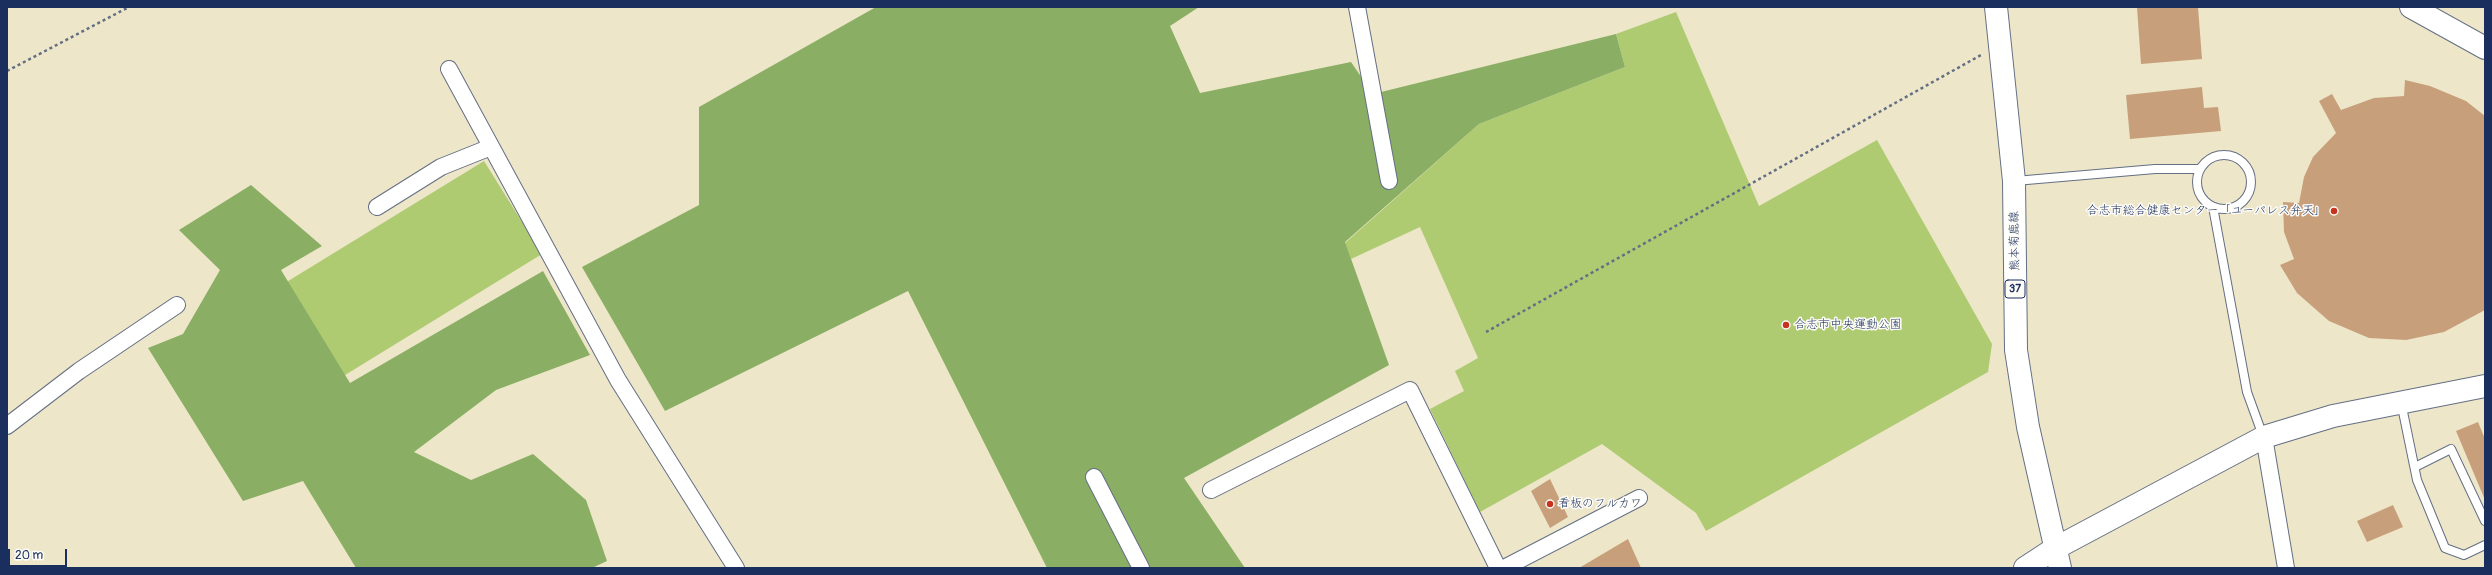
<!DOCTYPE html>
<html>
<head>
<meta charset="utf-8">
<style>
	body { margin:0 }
	#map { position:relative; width:2492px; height:575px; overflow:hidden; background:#ede6c9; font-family:Pangolin,sans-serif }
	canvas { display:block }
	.frame { position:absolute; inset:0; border:8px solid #1b2f5e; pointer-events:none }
	.scale { position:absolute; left:8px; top:549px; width:59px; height:18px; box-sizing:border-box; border:2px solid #1b2f5e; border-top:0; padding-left:5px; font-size:12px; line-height:14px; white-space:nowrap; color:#1b2f5e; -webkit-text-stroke:3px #fdfcf7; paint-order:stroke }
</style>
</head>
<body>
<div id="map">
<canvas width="2492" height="575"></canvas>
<div class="frame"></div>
<div class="scale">20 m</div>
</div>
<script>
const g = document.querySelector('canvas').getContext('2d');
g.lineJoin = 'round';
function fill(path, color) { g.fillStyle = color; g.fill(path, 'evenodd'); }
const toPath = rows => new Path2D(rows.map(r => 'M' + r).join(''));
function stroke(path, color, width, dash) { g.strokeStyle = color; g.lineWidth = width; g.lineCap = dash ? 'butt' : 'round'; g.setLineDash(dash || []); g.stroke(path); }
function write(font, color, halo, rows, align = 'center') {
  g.font = font + ' Pangolin,"Klee One",sans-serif'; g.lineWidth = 3; g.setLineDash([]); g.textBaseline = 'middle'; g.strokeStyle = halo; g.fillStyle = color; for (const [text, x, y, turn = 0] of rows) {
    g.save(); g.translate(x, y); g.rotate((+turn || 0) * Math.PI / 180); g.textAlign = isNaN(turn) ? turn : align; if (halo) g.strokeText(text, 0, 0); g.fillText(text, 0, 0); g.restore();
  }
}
fill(toPath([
	[1676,12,1759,206,1877,140,1992,344,1988,372,1706,531,1696,513,1602,444,1480,512,1430,409,1464,391,1455,371,1478,358,1420,227,1351,259,1345,243,1479,124,1625,67,1616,34],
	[484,161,542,254,337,380,280,286]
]), '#aecb72');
fill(toPath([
	[876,7,1199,7,1170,26,1200,93,1351,62,1373,94,1616,34,1625,67,1479,124,1345,242,1389,365,1184,478,1245,568,1047,568,908,291,665,411,582,267,699,205,699,107],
	[251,185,322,246,281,270,350,383,543,271,590,355,496,390,414,452,471,480,533,454,586,500,607,561,592,568,356,568,303,481,243,501,148,348,183,334,220,270,179,230]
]), '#8aaf64');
fill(toPath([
	[2137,7,2198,7,2202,59,2141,64],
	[2405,80,2430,86,2466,101,2485,116,2485,310,2444,332,2406,340,2369,338,2329,321,2297,293,2280,265,2294,259,2284,232,2283,202,2299,203,2304,177,2313,157,2336,133,2319,101,2332,94,2341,110,2374,98,2404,96],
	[2202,87,2204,108,2218,107,2221,131,2130,139,2126,95],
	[2478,422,2485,439,2485,500,2456,431],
	[1550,479,1568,517,1550,528,1531,491],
	[2393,505,2403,527,2367,542,2357,521],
	[1628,539,1641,568,1579,568]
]), '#c7a07b');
const lane = toPath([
	'2197 182a27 27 0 1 1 54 0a27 27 0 1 1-54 0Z',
	[2015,181,2155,169,2200,169],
	[2213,207,2247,392,2263,436],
	[2401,402,2417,480,2445,548,2464,555,2485,545],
	[2415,467,2451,449,2485,521]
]);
const street = toPath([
	[1357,7,1389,181],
	[449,69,618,380,736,568],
	[377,207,441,167,491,147],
	[7,426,79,371,177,305],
	[2264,437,2286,568],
	[1094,477,1141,568],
	[1211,490,1410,390,1498,568],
	[1504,568,1639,498]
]);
const secondary = toPath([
	[2411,7,2485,48],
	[2025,568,2054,549,2264,437,2333,416,2485,386]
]);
const primary = toPath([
	[1996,7,2014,181,2016,350,2028,427,2060,568]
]);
stroke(lane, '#646f83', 10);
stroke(street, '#646f83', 18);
stroke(secondary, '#646f83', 24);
stroke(primary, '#646f83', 24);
stroke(toPath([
	[7,71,129,7],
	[1486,332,1981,55]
]), '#646f83', 2.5, [3, 3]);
stroke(lane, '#fff', 8);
stroke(street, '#fff', 16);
stroke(secondary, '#fff', 22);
stroke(primary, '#fff', 22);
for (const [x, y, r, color] of [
	[2334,211,4,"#c8321e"],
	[1786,325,4,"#c8321e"],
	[1550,504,4,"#c8321e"]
]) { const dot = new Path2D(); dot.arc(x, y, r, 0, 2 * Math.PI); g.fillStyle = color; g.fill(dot); stroke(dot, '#fdfcf7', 1.5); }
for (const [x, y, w] of [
	[2015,289,20]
]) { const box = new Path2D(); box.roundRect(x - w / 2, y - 9, w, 18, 3); g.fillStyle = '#fdfcf7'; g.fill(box); stroke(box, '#1b2f5e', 1); }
write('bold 11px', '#1b2f5e', null, [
	["37",2015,289]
]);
write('12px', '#1b2f5e', '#fdfcf7', [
	["合志市総合健康センター「ユーパレス弁天」",2326,211,"right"],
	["合志市中央運動公園",1794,325],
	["看板のフルカワ",1558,504]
], 'left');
write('12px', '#1b2f5e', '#fdfcf7', [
	["熊本菊鹿線",2015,241,-91]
]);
</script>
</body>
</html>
